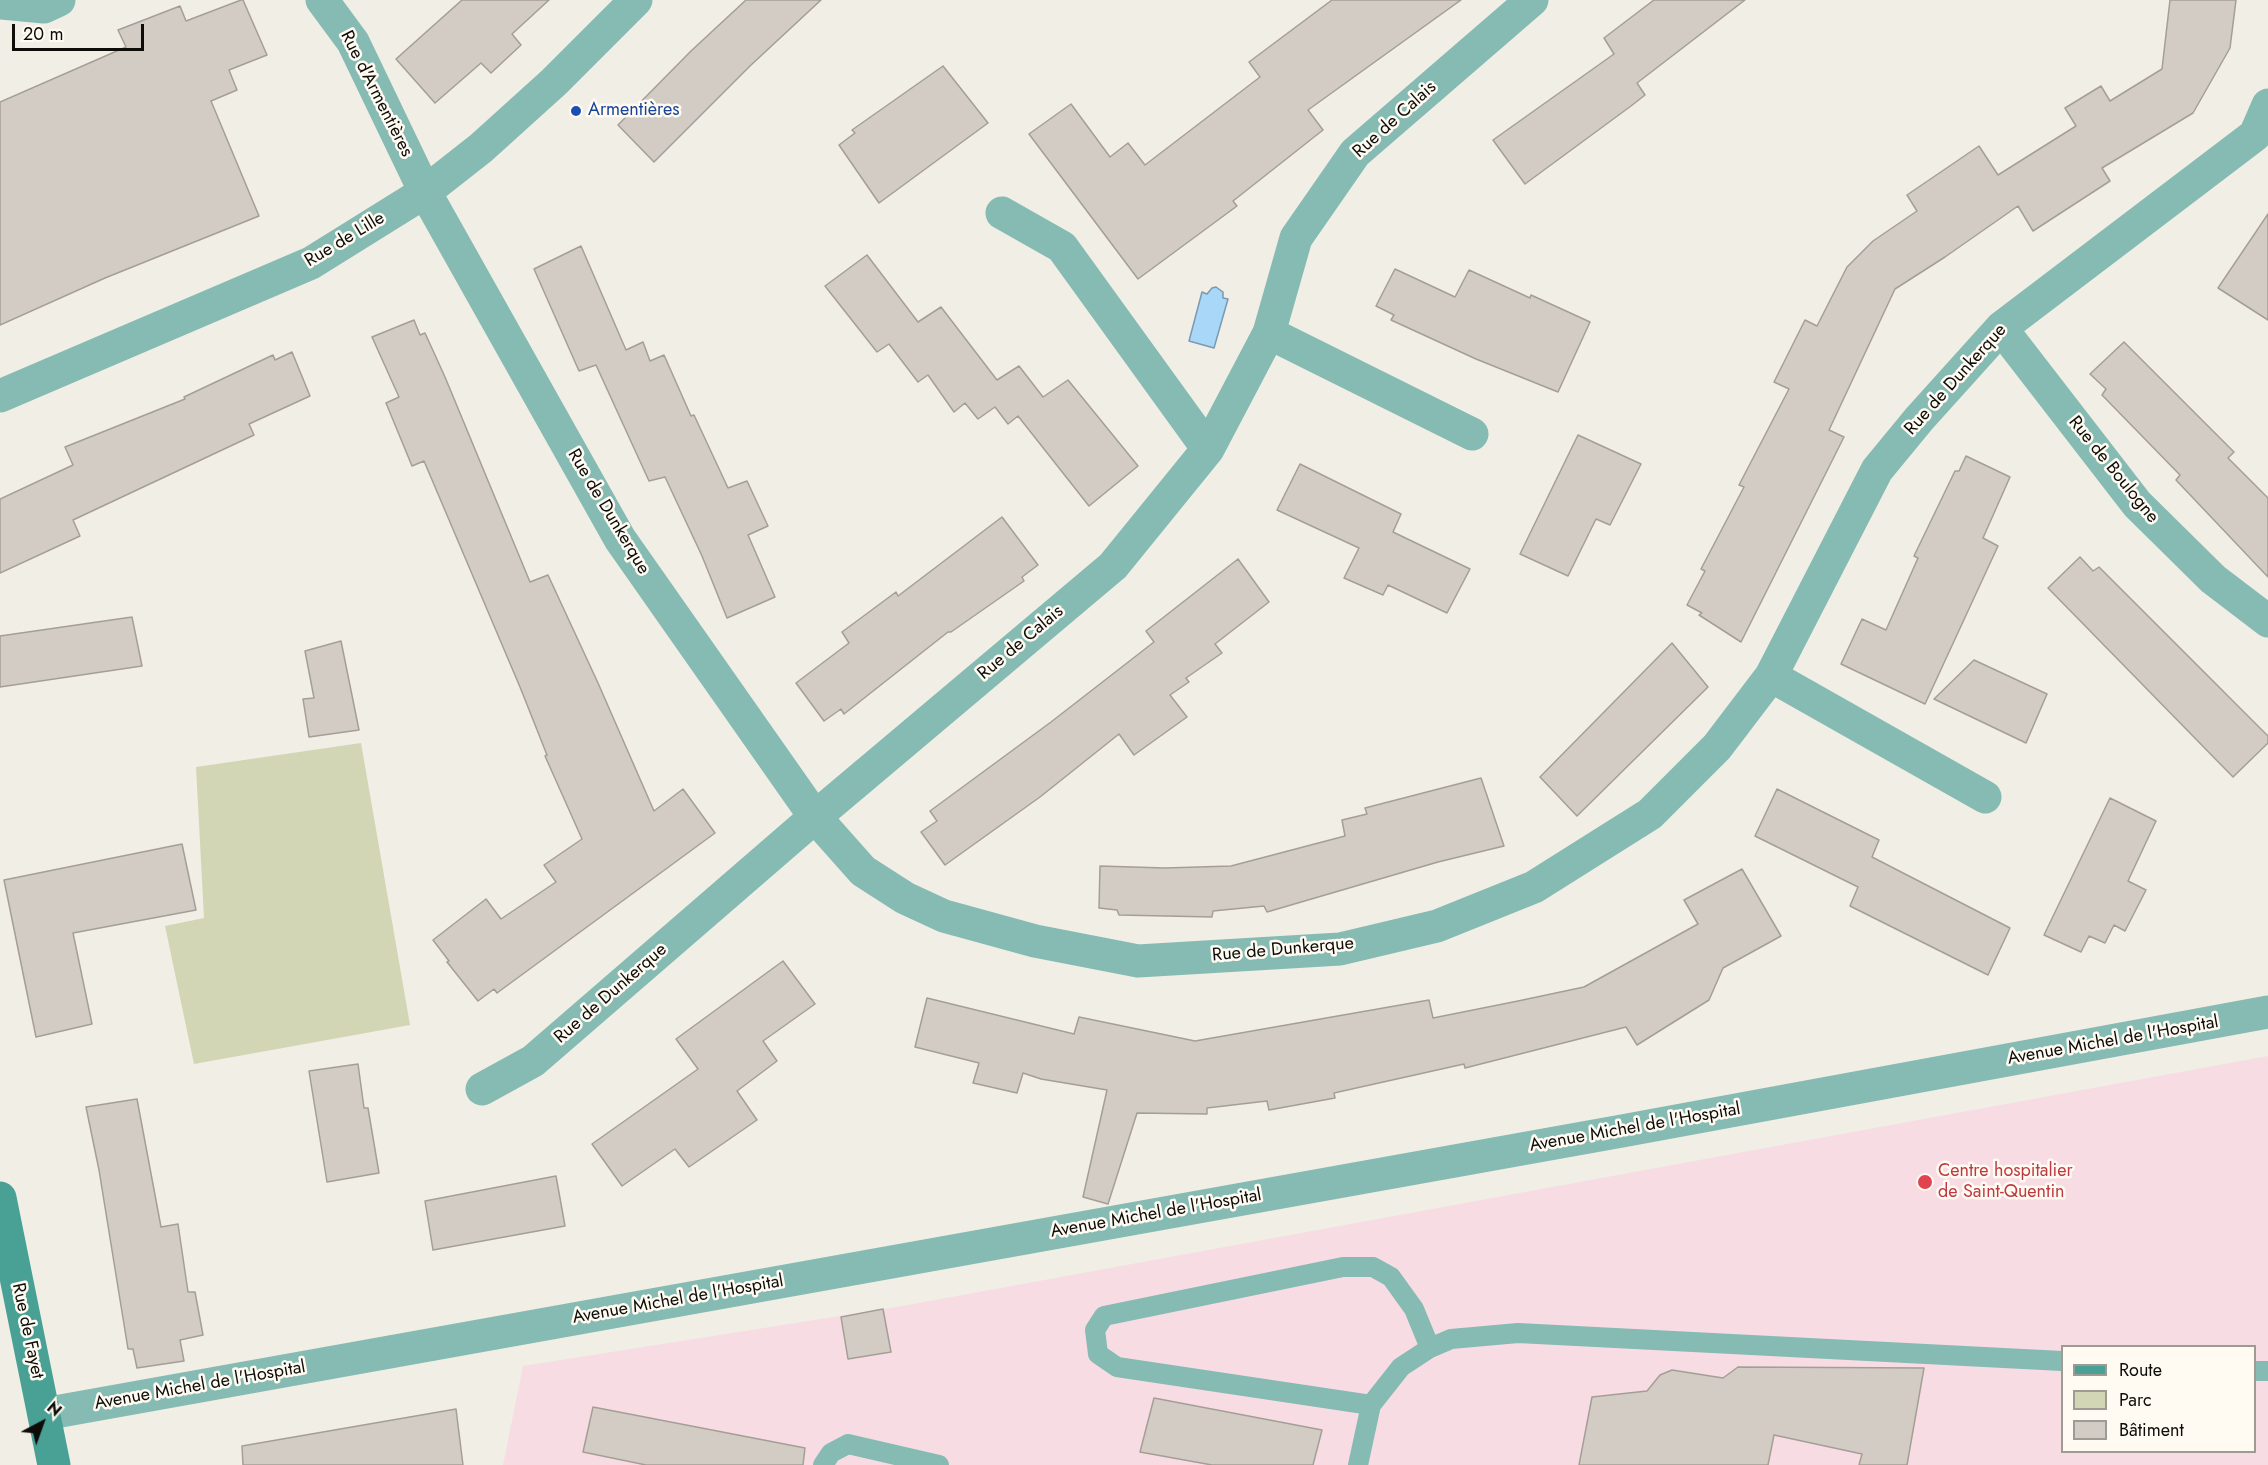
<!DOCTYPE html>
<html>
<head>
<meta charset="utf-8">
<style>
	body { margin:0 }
	#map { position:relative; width:2268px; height:1465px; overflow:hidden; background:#f1eee5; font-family:Jost,sans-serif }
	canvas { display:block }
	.legend { position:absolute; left:2061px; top:1345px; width:195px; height:108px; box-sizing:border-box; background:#fffbf2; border:2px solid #9e9b95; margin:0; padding:8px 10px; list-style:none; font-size:18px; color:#0d0c09 }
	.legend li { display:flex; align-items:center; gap:12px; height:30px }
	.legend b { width:30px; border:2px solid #9e9b95 }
	.north { position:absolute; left:12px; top:1393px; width:60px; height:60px; -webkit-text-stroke:4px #fffbf2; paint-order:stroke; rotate:41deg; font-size:16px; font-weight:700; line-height:24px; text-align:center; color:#0d0c09 }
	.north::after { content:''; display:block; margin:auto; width:21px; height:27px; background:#0d0c09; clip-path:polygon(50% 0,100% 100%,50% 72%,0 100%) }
	.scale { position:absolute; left:12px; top:24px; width:132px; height:27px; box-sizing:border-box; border:3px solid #0d0c09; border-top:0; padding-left:8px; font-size:18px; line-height:21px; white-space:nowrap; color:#0d0c09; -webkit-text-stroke:4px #fffbf2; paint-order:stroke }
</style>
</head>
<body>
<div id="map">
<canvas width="2268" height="1465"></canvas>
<ul class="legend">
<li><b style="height:8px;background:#48a194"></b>Route</li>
<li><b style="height:16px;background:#d2d6b4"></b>Parc</li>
<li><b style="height:16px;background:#d3ccc5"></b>Bâtiment</li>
</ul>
<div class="north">N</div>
<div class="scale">20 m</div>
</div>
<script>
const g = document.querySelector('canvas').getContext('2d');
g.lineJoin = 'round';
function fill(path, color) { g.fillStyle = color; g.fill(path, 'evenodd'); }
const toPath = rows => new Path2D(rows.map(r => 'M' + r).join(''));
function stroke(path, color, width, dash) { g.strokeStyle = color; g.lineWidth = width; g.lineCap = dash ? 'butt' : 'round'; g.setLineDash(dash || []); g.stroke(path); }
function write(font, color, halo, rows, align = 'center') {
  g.font = font + ' Jost,sans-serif'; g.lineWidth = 5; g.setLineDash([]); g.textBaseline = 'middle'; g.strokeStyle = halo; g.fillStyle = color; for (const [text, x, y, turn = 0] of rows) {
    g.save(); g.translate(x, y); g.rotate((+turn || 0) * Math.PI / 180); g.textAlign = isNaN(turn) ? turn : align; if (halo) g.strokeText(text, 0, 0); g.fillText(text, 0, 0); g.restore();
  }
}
fill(toPath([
	[2268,1056,2268,1465,503,1465,523,1366,897,1307],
	[2062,1346,2254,1346,2254,1452,2062,1452]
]), '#f7dce3');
fill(toPath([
	[361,743,410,1025,194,1064,165,926,204,918,196,767]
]), '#d2d6b4');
const water = toPath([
	[1216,287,1223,292,1223,298,1228,299,1214,348,1189,341,1202,292,1207,294,1212,288,1216,287]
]);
fill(water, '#a8d7f8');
stroke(water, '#7a9ab0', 1.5);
const building = toPath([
	[241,0,243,0,267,55,229,70,237,90,211,101,259,216,105,278,0,325,0,102,126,47,118,30,180,6,186,21,241,0],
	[462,0,549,0,512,34,521,45,491,73,481,63,435,103,396,59,462,0],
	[746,0,821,0,750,66,654,162,618,125,691,51,746,0],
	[1332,0,1461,0,1308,110,1323,130,1233,201,1237,206,1138,279,1029,134,1071,104,1110,157,1128,143,1145,165,1260,77,1249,62,1332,0],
	[1654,0,1745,0,1637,83,1645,95,1631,106,1525,184,1493,140,1614,54,1604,38,1654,0],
	[2170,0,2236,0,2230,48,2193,113,2102,168,2110,181,2033,231,2018,206,1945,257,1895,289,1829,430,1844,437,1741,642,1699,615,1702,613,1687,605,1705,571,1701,569,1744,487,1739,485,1789,389,1774,382,1805,320,1817,326,1847,267,1873,241,1917,211,1907,195,1979,146,1998,175,2076,126,2065,108,2101,86,2110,101,2162,69,2170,0],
	[943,66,988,123,879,203,839,145,855,133,852,130,943,66],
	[2268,214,2268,320,2218,288,2268,214],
	[581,246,626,350,643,342,650,361,664,355,691,416,694,415,728,488,747,481,768,526,748,535,775,597,727,618,702,556,665,477,649,481,596,365,579,371,534,269,581,246],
	[867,255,918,322,941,307,997,380,1019,366,1043,397,1068,380,1138,466,1089,506,1018,416,1008,424,995,407,978,419,965,403,954,412,928,375,918,382,889,344,877,352,825,286,867,255],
	[1395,269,1455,297,1469,270,1530,298,1531,295,1590,322,1558,392,1476,359,1391,320,1394,315,1376,306,1395,269],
	[414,320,420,335,425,333,445,377,530,582,548,575,598,683,654,811,683,789,715,833,497,993,494,989,478,1001,447,962,449,961,433,940,486,899,501,919,556,882,544,865,582,839,545,756,547,755,520,687,424,461,412,466,386,403,399,397,372,337,414,320],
	[2124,342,2234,452,2228,458,2268,498,2268,577,2176,480,2180,475,2102,395,2106,389,2090,374,2124,342],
	[292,352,310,396,249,424,254,435,73,520,80,536,0,573,0,499,73,465,65,447,185,399,184,397,273,355,275,360,292,352],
	[1578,435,1641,464,1610,525,1596,519,1568,576,1520,554,1578,435],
	[1966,456,2010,477,1983,538,1998,546,1925,704,1841,664,1862,619,1886,630,1918,558,1914,556,1955,471,1959,471,1966,456],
	[1300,464,1401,514,1393,532,1470,569,1447,613,1388,585,1383,595,1344,578,1359,548,1277,510,1300,464],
	[1002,517,1038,565,1022,577,1024,581,951,632,948,632,844,714,841,709,824,721,796,683,849,643,842,632,896,592,898,596,1002,517],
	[2080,557,2093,571,2099,567,2268,736,2268,743,2233,777,2048,588,2080,557],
	[1238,559,1269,602,1215,644,1222,653,1186,678,1189,682,1170,695,1187,717,1134,755,1119,734,1040,797,945,865,921,832,937,821,930,811,1051,722,1154,642,1146,631,1238,559],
	[132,617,142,666,0,687,0,636,132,617],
	[341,641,359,730,309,737,303,699,314,698,305,651,341,641],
	[1672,643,1708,687,1577,816,1540,777,1672,643],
	[1974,660,2047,694,2026,743,1934,699,1974,660],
	[1481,778,1504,846,1438,862,1267,912,1264,906,1213,911,1212,917,1119,915,1117,910,1099,908,1100,866,1165,868,1231,866,1345,836,1342,820,1367,814,1365,808,1481,778],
	[1777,789,1879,840,1872,857,2010,928,1988,975,1850,906,1858,887,1755,836,1777,789],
	[2110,798,2156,821,2128,881,2146,890,2125,931,2114,925,2105,943,2089,936,2081,952,2044,935,2110,798],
	[182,844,196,910,73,933,92,1024,36,1037,4,880,182,844],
	[1742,869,1781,936,1723,968,1709,1000,1637,1045,1626,1027,1465,1068,1464,1064,1334,1093,1335,1098,1269,1110,1267,1101,1207,1108,1207,1114,1137,1113,1108,1204,1083,1197,1107,1090,1041,1079,1023,1073,1017,1093,973,1083,979,1063,915,1047,927,998,1074,1034,1079,1017,1195,1041,1429,1000,1433,1018,1518,1001,1584,987,1698,924,1684,900,1742,869],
	[783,961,815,1004,763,1041,777,1061,737,1091,757,1120,689,1167,675,1149,622,1186,592,1144,698,1069,676,1039,783,961],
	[358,1064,364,1108,368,1108,379,1173,327,1182,309,1071,358,1064],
	[137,1099,161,1227,178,1224,188,1292,195,1292,203,1335,180,1340,184,1361,137,1368,133,1349,128,1349,99,1170,86,1107,137,1099],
	[556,1176,565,1226,433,1250,425,1201,556,1176],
	[883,1309,891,1352,848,1359,841,1317,883,1309],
	[1738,1367,1924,1368,1907,1465,1859,1465,1862,1454,1774,1435,1768,1465,1579,1465,1592,1397,1647,1391,1660,1375,1672,1370,1723,1378,1738,1367],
	[1154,1398,1322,1430,1313,1465,1212,1465,1140,1452,1154,1398],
	[593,1407,805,1448,803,1465,646,1465,583,1452,593,1407],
	[456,1409,463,1465,243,1465,242,1446,456,1409]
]);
fill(building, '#d3ccc5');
stroke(building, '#a59e97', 1.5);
stroke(toPath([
	[2254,1371,2268,1371],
	[1371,1405,1117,1367,1098,1354,1095,1330,1104,1316,1343,1267,1373,1267,1391,1277,1414,1309,1430,1348],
	[823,1465,831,1453,848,1444,939,1465],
	[1358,1465,1371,1405,1401,1367,1430,1348,1451,1339,1518,1333,2062,1361]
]), '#85bbb2', 20);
stroke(toPath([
	[322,0,353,42,425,192,620,539,815,817,863,871,905,898,944,916,1035,941,1138,961,1340,949,1437,926,1534,887,1650,814,1717,747,1771,676,1877,470,1919,419,2001,328,2255,135,2268,105],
	[0,3,44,7,59,0],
	[1002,213,1062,247,1208,449],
	[2001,328,2137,504,2213,579,2268,621],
	[1269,333,1472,434],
	[0,396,311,263,425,192,481,148,554,82,636,0],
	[1771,676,1985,797],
	[482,1089,533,1061,815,817,1113,566,1208,449,1269,333,1296,238,1355,153,1532,0],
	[44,1414,1622,1131,2268,1012]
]), '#85bbb2', 33);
stroke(toPath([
	[0,1198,54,1465]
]), '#48a194', 33);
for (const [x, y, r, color] of [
	[576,111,6,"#1a4fb4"],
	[1925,1182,8,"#e0444e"]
]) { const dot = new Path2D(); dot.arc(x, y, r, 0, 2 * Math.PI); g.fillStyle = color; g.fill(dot); stroke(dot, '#fffbf2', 2); }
write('18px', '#0d0c09', '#fffbf2', [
	["Rue d'Armentières",376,94,63],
	["Rue de Calais",1395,120,-42],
	["Rue de Lille",345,240,-31],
	["Rue de Dunkerque",1956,380,-48],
	["Rue de Boulogne",2113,470,51],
	["Rue de Dunkerque",608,512,59],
	["Rue de Calais",1021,643,-40],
	["Rue de Dunkerque",1283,950,-5],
	["Rue de Dunkerque",611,994,-41],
	["Avenue Michel de l'Hospital",2113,1041,-10],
	["Avenue Michel de l'Hospital",1635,1128,-10],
	["Avenue Michel de l'Hospital",1156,1214,-10],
	["Avenue Michel de l'Hospital",678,1300,-10],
	["Rue de Fayet",27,1331,78],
	["Avenue Michel de l'Hospital",200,1386,-10]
]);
write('18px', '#164399', '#fffbf2', [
	["Armentières",588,111]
], 'left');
write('18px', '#be3a42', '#fffbf2', [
	["Centre hospitalier",1938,1172],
	["de Saint-Quentin",1938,1193]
], 'left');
</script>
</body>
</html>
